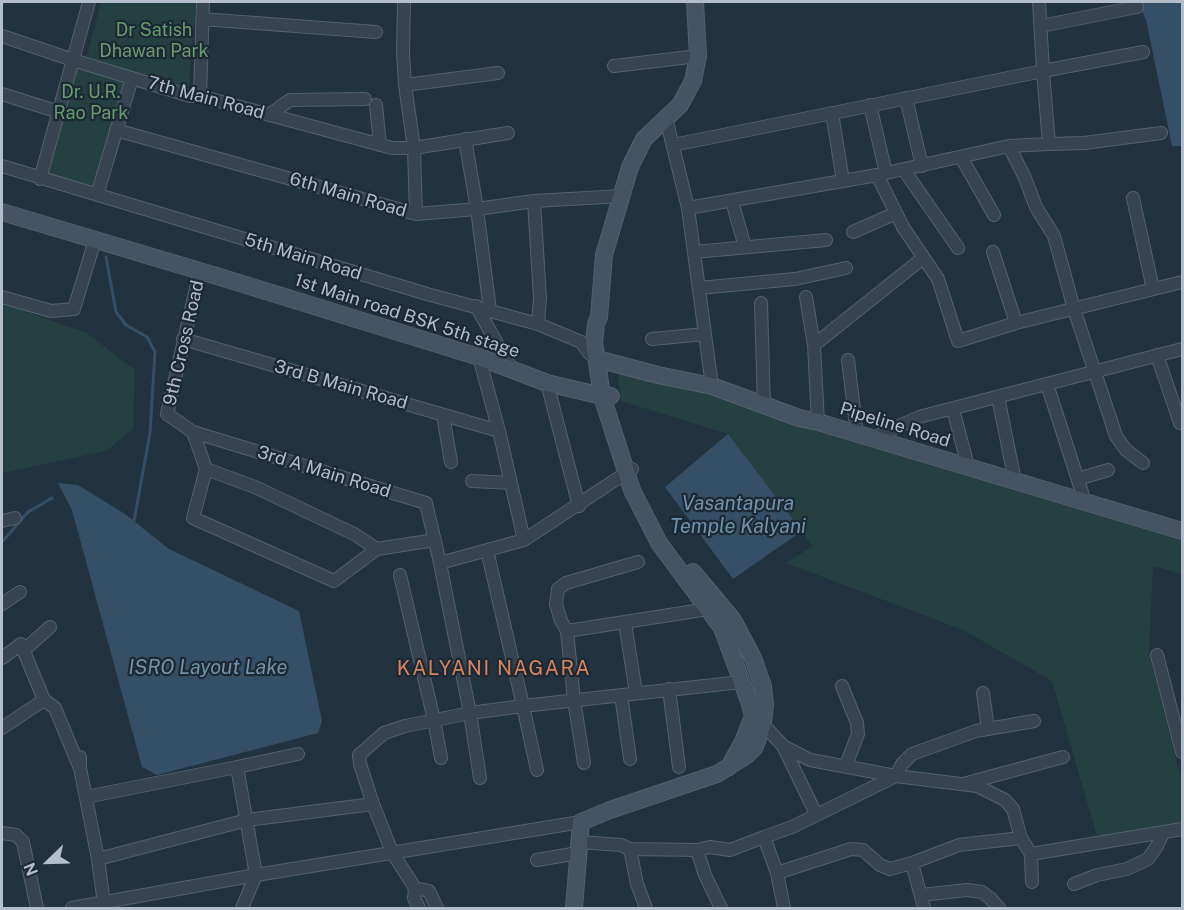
<!DOCTYPE html>
<html>
<head>
<meta charset="utf-8">
<style>
	body { margin:0 }
	#map { position:relative; width:1184px; height:910px; overflow:hidden; background:#23323f; font-family:"Public Sans",sans-serif }
	canvas { display:block }
	.frame { position:absolute; inset:0; border:3px solid #b3beca; pointer-events:none }
	.north { position:absolute; left:18px; top:832px; width:60px; height:60px; -webkit-text-stroke:4px #1c2934; paint-order:stroke; rotate:247deg; font-size:16px; font-weight:700; line-height:24px; text-align:center; color:#b3beca }
	.north::after { content:''; display:block; margin:auto; width:21px; height:27px; background:#b3beca; clip-path:polygon(50% 0,100% 100%,50% 72%,0 100%) }
</style>
</head>
<body>
<div id="map">
<canvas width="1184" height="910"></canvas>
<div class="frame"></div>
<div class="north">N</div>
</div>
<script>
const g = document.querySelector('canvas').getContext('2d');
g.lineJoin = 'round';
function fill(path, color) { g.fillStyle = color; g.fill(path, 'evenodd'); }
const toPath = rows => new Path2D(rows.map(r => 'M' + r).join(''));
function stroke(path, color, width, dash) { g.strokeStyle = color; g.lineWidth = width; g.lineCap = dash ? 'butt' : 'round'; g.setLineDash(dash || []); g.stroke(path); }
function write(font, color, halo, rows, align = 'center') {
  g.font = font + ' "Public Sans",sans-serif'; g.lineWidth = 4.5; g.setLineDash([]); g.textBaseline = 'middle'; g.strokeStyle = halo; g.fillStyle = color; for (const [text, x, y, turn = 0] of rows) {
    g.save(); g.translate(x, y); g.rotate((+turn || 0) * Math.PI / 180); g.textAlign = isNaN(turn) ? turn : align; if (halo) g.strokeText(text, 0, 0); g.fillText(text, 0, 0); g.restore();
  }
}
fill(toPath([
	[101,2,196,2,188,94,87,56],
	[76,63,125,79,92,189,42,177],
	[2,303,87,333,135,370,133,429,106,451,2,473],
	[626,370,1182,535,1182,574,1153,566,1149,654,1182,783,1182,822,1097,836,1052,681,963,630,786,563,813,546,728,434,621,401,618,373]
]), '#254040');
fill(toPath([
	[1138,2,1182,2,1182,146,1172,146,1146,20],
	[728,434,802,531,733,579,665,487],
	[58,483,78,485,125,514,169,549,299,611,322,721,318,733,157,775,142,767,72,510]
]), '#355066');
stroke(toPath([
	[106,257,116,312,126,325,147,337,155,352,150,433,134,521],
	[2,542,28,512,52,498]
]), '#355066', 3);
const street = toPath([
	[404,2,403,53,405,85,414,148,416,214],
	[1039,2,1043,71,1143,52],
	[202,19,376,32],
	[1041,26,1137,7],
	[2,36,73,60,190,96,200,96,392,148,414,148,508,133],
	[614,66,698,56],
	[405,85,498,73],
	[2,94,59,112],
	[200,96,203,2],
	[906,98,922,166],
	[376,105,380,145],
	[870,105,886,173],
	[832,113,843,181],
	[269,115,290,100,365,99],
	[666,118,688,208,712,386],
	[116,130,416,214,477,209,534,201,622,196],
	[465,139,477,209,490,310],
	[1049,144,1084,143,1161,133],
	[673,145,1043,71,1049,144,1009,146,877,175],
	[1009,146,1025,178,1036,207,1054,236,1074,309,1116,436,1126,450,1143,463],
	[961,157,994,215],
	[2,166,427,294,538,324,581,342,589,353,597,359],
	[904,170,958,248],
	[40,179,89,2],
	[97,195,132,78],
	[1133,198,1153,289],
	[534,201,540,298,538,324],
	[732,201,745,247],
	[688,208,877,175,903,227,938,279,958,341,1016,323,1182,282],
	[853,232,896,213],
	[694,252,826,240],
	[993,252,1016,323],
	[200,271,167,414,193,432,426,503,440,563,470,713,480,778],
	[699,288,795,279,846,268],
	[2,297,51,311,74,309,95,240],
	[806,297,814,345],
	[761,303,764,406],
	[476,306,512,370],
	[183,339,499,431],
	[652,339,705,334],
	[1157,355,1180,423],
	[479,357,499,431,524,540],
	[848,360,857,434],
	[547,383,579,506],
	[1047,384,1085,502],
	[998,397,1015,481],
	[953,409,968,466],
	[443,415,451,462],
	[818,422,814,345,923,258],
	[193,432,206,469,193,518,334,581,377,549],
	[873,438,919,417,1182,349],
	[206,469,255,487,354,534,377,549,435,540],
	[1078,479,1108,470],
	[472,481,511,483],
	[2,521,15,518],
	[487,550,523,706,741,682],
	[638,562,566,583,558,589,556,604,561,621,567,631,708,609],
	[440,563,524,540,632,469],
	[400,575,434,720,441,758],
	[2,604,20,592],
	[625,623,636,693],
	[567,631,574,700,584,763],
	[23,651,50,627],
	[1157,655,1182,752],
	[2,658,21,644,44,700,2,728],
	[842,686,857,723,858,734,846,765],
	[669,689,679,767],
	[983,693,988,729],
	[621,695,630,759],
	[44,700,55,708,79,766],
	[759,720,783,746,810,760,896,776,977,786,1005,800,1013,809,1021,838,1031,854,1032,882],
	[783,746,816,814],
	[80,757,80,768,98,859,104,904],
	[237,767,298,754],
	[967,783,1063,757],
	[86,797,237,767,256,875,242,908],
	[2,833,16,835,23,842,37,908],
	[764,837,792,827,896,776,902,764,912,754,976,731,1034,721],
	[579,842,621,845,630,849,697,850,710,847,730,850,764,837,777,873,851,849,863,850,880,865,890,869,912,863],
	[630,849,637,884,646,908],
	[697,850,705,875,721,908],
	[1031,854,1182,829],
	[98,859,247,820,373,804],
	[537,860,578,853],
	[777,873,784,908],
	[1074,884,1097,875,1127,869,1148,859,1157,846,1163,833],
	[415,888,429,891,437,908],
	[921,895,967,890,982,892,990,898,999,908],
	[72,908,256,875,581,822],
	[419,908,414,898,415,888,392,852,373,804,360,764,359,755,384,733,405,726,470,713,523,706,537,770],
	[924,908,912,863,959,845,1021,838]
]);
const secondary = toPath([
	[695,2,698,56,693,81,680,105,644,139,630,167,604,255,599,317,596,324,594,342,602,396,632,490,659,543,722,628,750,704,753,716,743,742,729,767],
	[2,212,220,277,479,357,547,383,602,396,611,396],
	[597,359,658,375,712,386,799,418,818,422,1182,531],
	[574,908,581,822,610,810,717,774,747,755,754,748,758,739,763,722,765,705,763,686,753,658,733,620,693,572]
]);
stroke(street, '#55616d', 14);
stroke(secondary, '#55616d', 18);
stroke(street, '#37444f', 12);
stroke(secondary, '#455362', 16);
write('18px', '#699c6e', '#1c2934', [
	["Dr Satish",154,30],
	["Dhawan Park",154,51],
	["Dr. U.R.",91,92],
	["Rao Park",91,113]
]);
write('18px', '#b3beca', '#1c2934', [
	["7th Main Road",206,98,15],
	["6th Main Road",348,195,16],
	["5th Main Road",303,257,17],
	["1st Main road BSK 5th stage",407,316,18],
	["9th Cross Road",184,343,-77],
	["3rd B Main Road",341,385,16],
	["Pipeline Road",895,425,17],
	["3rd A Main Road",324,472,17]
]);
write('italic 20px', '#7193ae', '#1c2934', [
	["Vasantapura",738,504],
	["Temple Kalyani",738,527],
	["ISRO Layout Lake",208,668]
]);
g.letterSpacing = '1.5px';
write('20px', '#da855e', '#1c2934', [
	["KALYANI NAGARA",494,669]
]);
g.letterSpacing = '0px';
</script>
</body>
</html>
